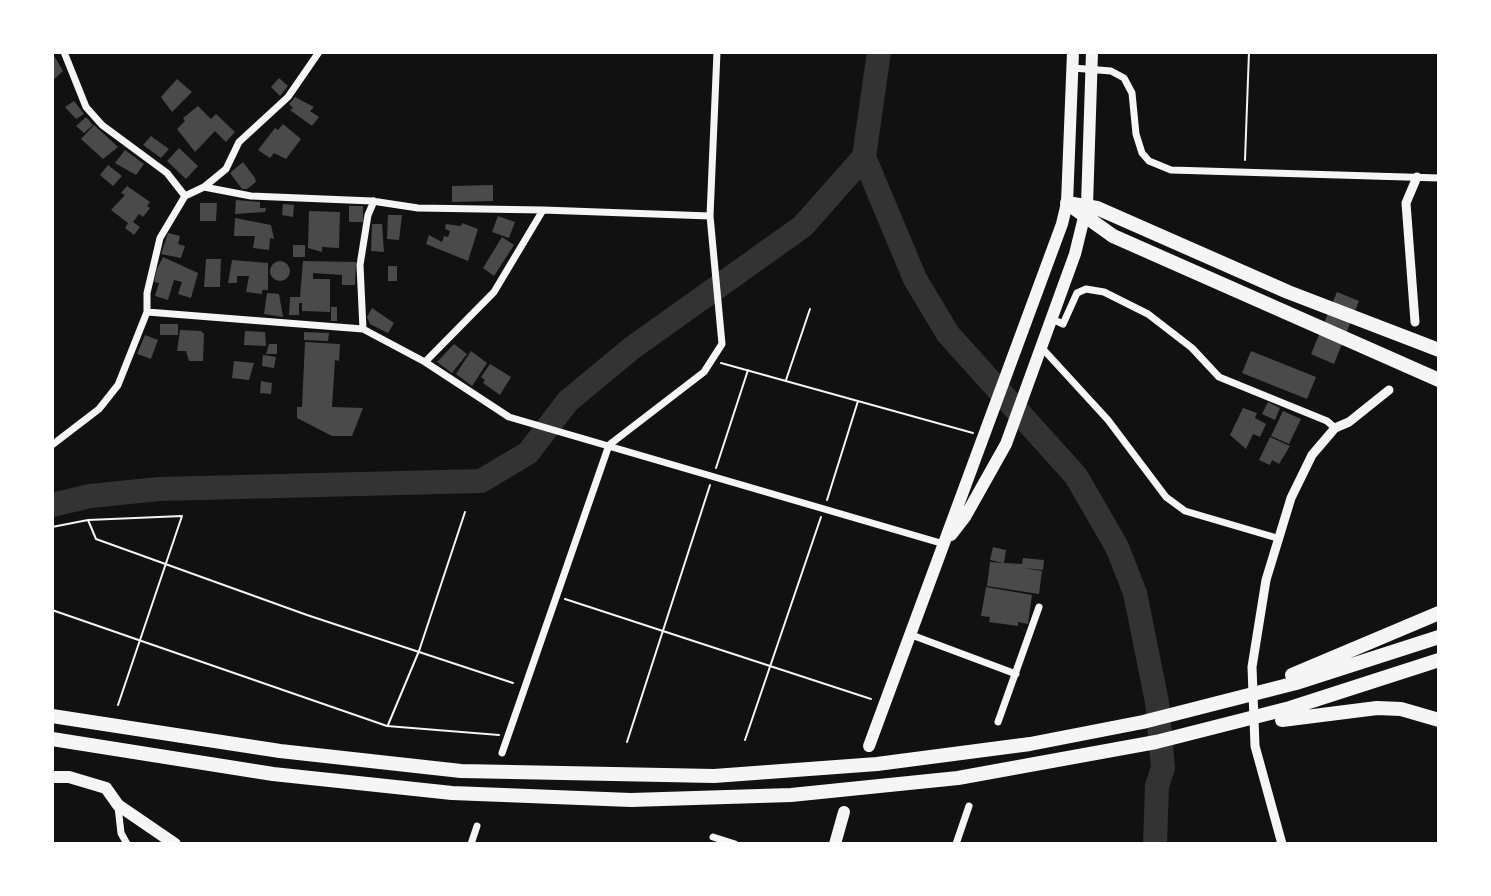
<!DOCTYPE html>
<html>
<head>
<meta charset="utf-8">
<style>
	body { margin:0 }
	#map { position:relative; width:1491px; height:896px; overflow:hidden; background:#111; font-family:"PT Sans Narrow",sans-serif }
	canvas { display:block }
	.frame { position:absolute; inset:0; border:54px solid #fff; pointer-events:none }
</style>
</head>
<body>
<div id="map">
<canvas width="1491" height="896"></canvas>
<div class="frame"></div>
</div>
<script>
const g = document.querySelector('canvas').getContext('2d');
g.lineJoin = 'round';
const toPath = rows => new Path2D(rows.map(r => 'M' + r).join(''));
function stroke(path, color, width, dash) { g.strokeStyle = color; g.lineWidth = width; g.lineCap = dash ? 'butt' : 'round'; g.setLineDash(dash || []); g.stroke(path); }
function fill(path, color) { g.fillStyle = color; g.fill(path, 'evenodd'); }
stroke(toPath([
	[879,52,864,157,915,279,948,334,1076,476,1117,547,1135,593,1157,702,1163,768,1157,786,1155,844],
	[52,505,90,496,159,489,481,481,528,453,568,401,632,348,803,226,864,157]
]), '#333', 24);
fill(toPath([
	[52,52,63,71,52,81],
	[279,78,288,86,280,96,271,87],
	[177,79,192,92,172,112,161,97],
	[295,97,314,107,310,111,319,117,312,126,290,110,293,108,289,104],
	[74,101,84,114,76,119,65,107],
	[198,106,211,119,216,114,235,132,226,142,215,131,195,152,177,129,185,121,183,118],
	[86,117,93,125,84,133,76,126],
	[283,124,301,139,286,159,274,153,270,158,258,150,275,128,278,130],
	[94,125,118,147,103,159,81,139],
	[151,136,169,149,161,158,143,145],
	[179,148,198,166,186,179,167,161],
	[125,150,144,164,136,175,115,163],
	[243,162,255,178,256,182,247,189,242,189,230,173],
	[108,165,122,176,113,186,100,175],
	[493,185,493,201,452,202,452,186],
	[127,186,150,202,147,206,150,208,143,217,139,214,133,222,140,227,134,235,125,228,128,223,111,210,125,195,121,193],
	[236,200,260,202,260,208,266,208,265,212,235,214],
	[200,203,217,203,216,221,200,221],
	[283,204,294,205,293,217,282,215],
	[349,206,363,206,363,222,349,222],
	[309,211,340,212,339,248,322,247,322,252,308,248],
	[388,215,402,215,399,240,387,239],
	[498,216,515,222,509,238,492,232],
	[235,218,271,225,274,239,270,238,269,250,253,248,255,236,234,236],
	[462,223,478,229,468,261,426,244,429,235,442,242,444,236,448,237,450,231,445,229,446,224,461,226],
	[372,224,382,224,384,252,371,251],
	[168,233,180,236,178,244,185,246,181,258,161,254],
	[502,237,514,245,494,276,483,268],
	[293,245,305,245,305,257,293,257],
	[163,257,198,273,191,298,178,294,182,282,174,280,168,300,155,296,159,283,154,282,157,269],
	[206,259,221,259,220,287,204,287],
	[232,260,268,263,268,290,262,290,262,294,246,292,249,276,237,276,237,283,228,283],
	'270 271a10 10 0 1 1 20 0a10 10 0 1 1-20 0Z',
	[303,261,356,262,355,285,342,285,342,275,313,273,313,279,330,279,330,312,302,311,302,303,299,303,299,315,289,315,290,297,300,297],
	[388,266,397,266,397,281,388,281],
	[1337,292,1359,301,1334,364,1311,354],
	[267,293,279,294,283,317,264,314],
	[331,307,337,307,337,321,331,321],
	[372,308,394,323,388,333,370,324,367,317],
	[160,324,178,324,178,335,160,335],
	[180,330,201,331,204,334,203,361,189,361,186,351,177,351],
	[245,331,265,332,266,346,244,345],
	[304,332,329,333,328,341,304,340],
	[145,335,158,340,151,359,137,354],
	[305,342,340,344,339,361,335,360,332,407,363,408,352,436,332,436,297,418,297,407,302,407],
	[269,344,277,344,277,354,266,354],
	[454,344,467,354,452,373,437,362],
	[471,351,487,363,472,386,456,374],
	[1251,351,1316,377,1307,399,1242,373],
	[263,355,276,357,274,368,262,366],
	[234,361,254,363,249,380,232,378],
	[490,364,511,377,500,395,483,383,485,380,481,377],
	[261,381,272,383,271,394,260,393],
	[1268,402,1280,408,1275,420,1262,414],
	[1243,408,1257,413,1255,418,1266,424,1260,437,1253,434,1246,449,1230,435],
	[1283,411,1301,419,1289,444,1271,436],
	[1270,437,1290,446,1279,464,1272,460,1270,465,1259,460],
	[993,547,1006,550,1004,563,990,560],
	[1023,558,1044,560,1043,570,1023,568,1042,571,1039,594,987,586,990,562,1022,564],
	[986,587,1032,595,1028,624,1018,622,1018,626,989,622,990,617,981,616]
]), '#4a4a4a');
stroke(toPath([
	[1245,160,1249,52],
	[721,363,973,433],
	[786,380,810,309],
	[716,468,748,370],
	[827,500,858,401],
	[88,520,96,539,307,615,513,683],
	[52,527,88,520,182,516,118,705],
	[565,599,871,699],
	[52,610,387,726,499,735],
	[388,725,419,651,465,512],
	[745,740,821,517],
	[627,742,710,485]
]), '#f5f5f5', 2);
stroke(toPath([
	[64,52,86,107,102,125,167,173,185,196],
	[1073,68,1111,71,1124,78,1132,93,1136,134,1142,153,1149,161,1171,170,1439,178],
	[204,187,251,196,372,201,418,208,543,210],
	[147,312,363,329,425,362,509,417,944,544],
	[1052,319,1063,324,1077,293,1086,289,1104,292,1148,314,1192,348,1219,377,1327,421,1335,428],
	[363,329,360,265,368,215,374,201],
	[1042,348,1108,420,1166,497,1185,511,1277,538],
	[425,362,494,292,543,210,710,216],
	[52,445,99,409,118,385,147,312,147,293,160,238,185,196,204,187,226,169,239,142,288,97,319,52],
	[909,634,1016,674],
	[998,722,1039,607],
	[502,753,609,445,704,372,722,344,710,216,717,52],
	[118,807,121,833,127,844],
	[713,837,735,844],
	[471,844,477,826],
	[956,844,969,806]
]), '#f5f5f5', 7);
stroke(toPath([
	[1415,322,1406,203,1417,177],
	[1282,844,1255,746,1252,667,1266,580,1291,498,1312,455,1335,428,1349,422,1389,390]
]), '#f5f5f5', 9);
stroke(toPath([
	[52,777,69,777,106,788,118,805,175,844]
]), '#f5f5f5', 12);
stroke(toPath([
	[951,535,965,517,1006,444,1075,254,1087,205,1092,52],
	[869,746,1062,224,1067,203,1073,52],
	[835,844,844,812]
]), '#f5f5f5', 12);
stroke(toPath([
	[1067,203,1113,236,1439,380],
	[1067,203,1097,208,1288,292,1439,350],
	[1292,675,1439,613],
	[52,716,280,751,461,771,714,776,877,764,1030,744,1143,722,1296,683,1439,637],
	[1282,720,1377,708,1401,709,1439,720],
	[52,739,273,774,452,793,631,800,791,795,958,778,1156,742,1290,708,1439,660]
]), '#f5f5f5', 14);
</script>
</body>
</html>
